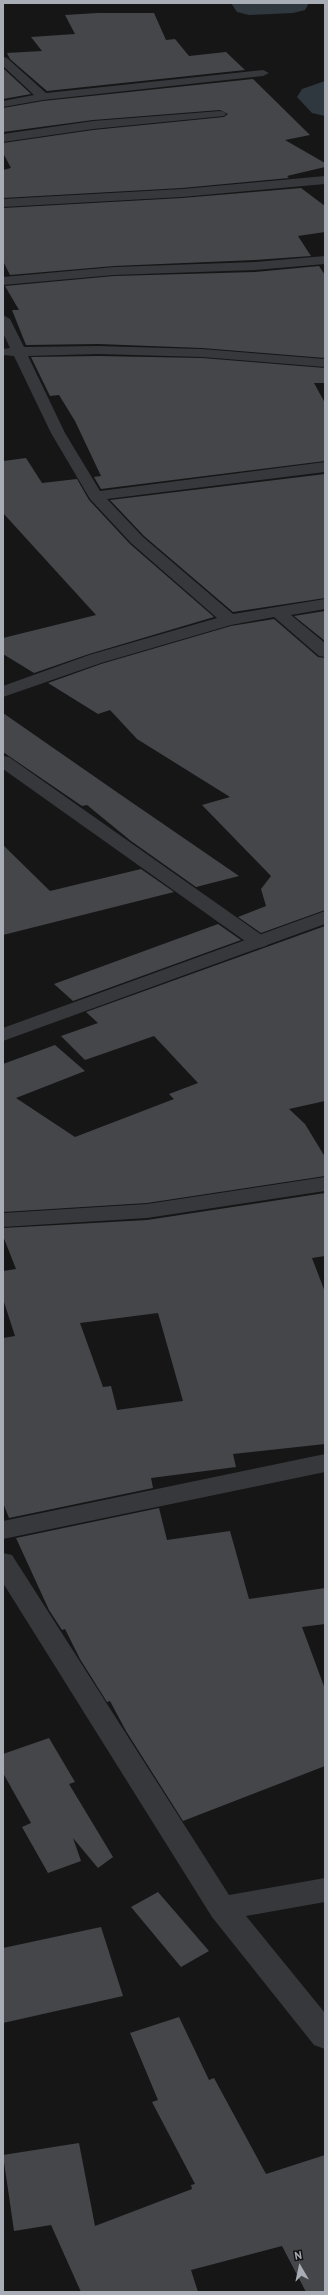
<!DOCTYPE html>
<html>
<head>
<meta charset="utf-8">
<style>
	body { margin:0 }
	#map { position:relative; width:328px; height:2295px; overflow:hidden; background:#161617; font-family:"PT Sans",sans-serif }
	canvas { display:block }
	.frame { position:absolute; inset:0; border:4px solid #a9adb6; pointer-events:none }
	.north { position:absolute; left:280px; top:2247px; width:40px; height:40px; -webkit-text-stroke:3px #111112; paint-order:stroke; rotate:351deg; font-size:11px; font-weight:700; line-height:16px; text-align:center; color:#a9adb6 }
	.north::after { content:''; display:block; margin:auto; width:14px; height:18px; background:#a9adb6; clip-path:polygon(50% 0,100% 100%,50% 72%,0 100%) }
</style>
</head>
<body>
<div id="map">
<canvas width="328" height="2295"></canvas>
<div class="frame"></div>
<div class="north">N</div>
</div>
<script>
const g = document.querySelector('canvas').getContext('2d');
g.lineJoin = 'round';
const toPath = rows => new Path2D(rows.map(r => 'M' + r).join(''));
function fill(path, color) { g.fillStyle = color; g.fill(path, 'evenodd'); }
fill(toPath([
	[231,3,309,3,305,10,293,13,249,15,237,12,231,3],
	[325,81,325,116,312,113,297,97,302,89,325,81]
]), '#30383f');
fill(toPath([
	[98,13,154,13,166,40,175,39,189,56,226,52,245,70,47,91,10,59,7,53,42,51,31,37,75,34,65,15],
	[3,69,4,69,31,94,3,99],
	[253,79,310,135,285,140,325,163,325,167,287,176,289,178,182,188,3,198,3,170,11,168,3,153,3,143,93,130,224,117,228,114,220,110,93,120,3,132,3,108,43,101],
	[301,188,325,206,325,232,298,236,311,256,255,260,114,266,10,275,3,261,3,208,182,198],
	[319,266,325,275,325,358,202,348,98,344,26,345,12,310,19,310,5,286,114,276,255,272],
	[98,356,202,358,325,368,325,383,314,383,325,403,325,461,101,489,94,477,101,476,75,421,59,395,50,396,31,357],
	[26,458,42,483,77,479,89,500,130,544,214,617,89,654,34,673,3,654,3,638,96,615,3,513,3,461],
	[325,474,325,598,233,612,144,536,110,500],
	[325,611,325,641,294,616],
	[274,619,318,657,325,658,325,910,261,933,238,917,266,906,261,889,271,876,202,805,230,797,137,739,110,710,98,714,48,683,101,664,231,626],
	[3,713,121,795,239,876,196,887,131,841,87,805,82,806,3,752],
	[3,845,50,891,141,869,174,892,3,935],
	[218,924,241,940,73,1001,54,984],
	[325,926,325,1101,289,1109,305,1124,325,1157,325,1176,147,1203,3,1212,3,1064,55,1045,85,1071,16,1098,75,1137,174,1099,169,1094,198,1083,154,1036,85,1060,61,1036,98,1023,86,1012],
	[325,1193,325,1256,312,1258,325,1292,325,1444,233,1454,236,1467,151,1478,153,1488,9,1518,3,1503,3,1338,15,1336,3,1299,3,1271,16,1269,3,1236,3,1228,147,1220],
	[158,1313,183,1401,117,1410,111,1386,103,1387,80,1323],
	[159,1508,167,1540,230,1531,249,1599,325,1588,325,1624,302,1627,325,1689,325,1766,183,1821,126,1731,110,1701,107,1702,80,1659,65,1629,62,1630,49,1610,16,1538],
	[49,1738,75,1782,69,1784,113,1857,98,1868,73,1838,81,1861,48,1873,22,1827,31,1823,3,1773,3,1754],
	[158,1892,209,1951,181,1967,131,1907],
	[101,1927,123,1996,3,2023,3,1948],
	[179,2017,209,2080,214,2078,266,2174,325,2155,325,2292,306,2292,282,2246,191,2270,198,2292,81,2292,51,2225,14,2231,3,2155,79,2143,95,2226,192,2189,191,2185,195,2184,152,2102,158,2100,130,2033]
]), '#45464a');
fill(toPath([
	[3,57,7,58,46,93,263,70,269,73,263,76,43,100,3,107,3,101,34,95,3,66,3,57],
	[220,111,224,112,226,114,224,116,93,129,3,142,3,134,93,121,220,111],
	[325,176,325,184,182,197,3,207,3,199,182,189,325,176],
	[325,256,325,264,255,270,114,275,3,285,3,277,114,267,255,262,325,256],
	[3,315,10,319,24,347,98,346,202,349,325,359,325,367,202,357,98,354,28,356,65,433,100,491,325,462,325,472,107,499,143,537,233,614,325,599,325,609,291,615,325,643,325,657,319,656,274,617,231,625,101,663,3,697,3,686,89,655,217,618,131,543,90,499,51,433,14,356,3,355,3,349,10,348,3,333,3,315],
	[3,756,9,757,266,938,269,942,266,946,259,948,252,946,3,769,3,756],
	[325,1177,325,1191,147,1218,3,1227,3,1213,147,1204,325,1177],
	[3,1553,12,1555,229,1895,325,1878,325,1902,246,1916,325,2013,325,2049,314,2045,212,1917,3,1583,3,1553]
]), '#37383c');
fill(toPath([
	[325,911,325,924,3,1041,3,1028,325,911],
	[325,1454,325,1472,3,1539,3,1521,325,1454]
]), '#37383c');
</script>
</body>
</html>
